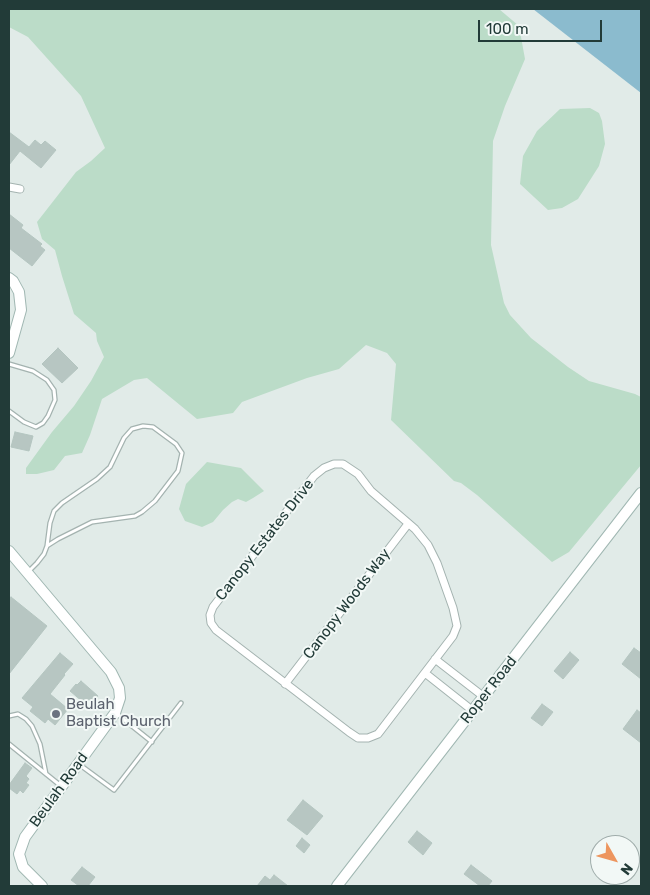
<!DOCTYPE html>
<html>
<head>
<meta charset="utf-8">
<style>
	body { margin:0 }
	#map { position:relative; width:650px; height:895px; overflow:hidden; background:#e1ebe8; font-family:Rubik,sans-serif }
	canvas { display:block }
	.frame { position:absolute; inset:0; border:10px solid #223b38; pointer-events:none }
	.north { position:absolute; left:590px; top:835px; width:50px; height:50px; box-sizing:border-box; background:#f2f8f6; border:1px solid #9facaa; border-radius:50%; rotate:128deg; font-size:14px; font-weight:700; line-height:20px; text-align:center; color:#223b38 }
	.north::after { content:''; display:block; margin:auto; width:18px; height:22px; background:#ed955e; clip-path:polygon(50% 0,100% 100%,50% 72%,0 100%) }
	.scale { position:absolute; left:478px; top:20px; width:124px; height:22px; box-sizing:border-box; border:2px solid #223b38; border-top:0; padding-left:6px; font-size:15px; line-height:18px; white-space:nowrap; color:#223b38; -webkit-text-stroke:4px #f2f8f6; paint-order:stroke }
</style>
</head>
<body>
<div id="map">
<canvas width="650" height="895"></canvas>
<div class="frame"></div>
<div class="north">N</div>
<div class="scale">100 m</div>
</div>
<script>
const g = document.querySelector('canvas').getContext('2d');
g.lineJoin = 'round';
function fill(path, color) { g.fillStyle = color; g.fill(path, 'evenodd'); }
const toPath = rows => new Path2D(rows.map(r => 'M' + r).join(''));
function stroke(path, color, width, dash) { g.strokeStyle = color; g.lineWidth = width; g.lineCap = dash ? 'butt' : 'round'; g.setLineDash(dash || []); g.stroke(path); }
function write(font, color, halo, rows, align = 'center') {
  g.font = font + ' Rubik,sans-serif'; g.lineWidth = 4; g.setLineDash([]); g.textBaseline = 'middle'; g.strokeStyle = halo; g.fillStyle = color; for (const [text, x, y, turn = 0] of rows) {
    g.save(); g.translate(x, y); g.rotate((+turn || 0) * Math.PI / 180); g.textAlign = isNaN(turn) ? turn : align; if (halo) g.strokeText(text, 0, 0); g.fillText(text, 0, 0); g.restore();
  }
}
fill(toPath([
	[9,9,499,9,519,26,525,59,505,106,493,141,491,245,504,303,510,315,531,338,568,367,589,381,635,394,641,397,641,465,569,552,552,562,477,495,461,483,454,481,391,420,396,364,387,353,366,345,339,369,307,378,242,402,233,413,197,419,147,378,134,380,102,399,90,435,82,453,65,456,54,470,37,474,26,474,26,468,52,432,74,406,91,381,104,357,97,341,96,333,74,314,62,276,55,250,42,239,37,222,76,172,91,161,105,148,81,96,28,37,9,27],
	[590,108,599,113,602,121,605,144,599,166,578,199,562,208,548,210,520,184,523,156,537,131,560,109],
	[207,462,241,468,264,491,253,498,246,502,238,499,232,502,223,510,213,522,202,527,185,521,179,509,186,484]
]), '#bbdcc8');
fill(toPath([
	[533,9,641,9,641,93]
]), '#8bbbce');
const building = toPath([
	[9,132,29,147,35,140,41,145,45,141,56,150,41,168,20,151,9,165,9,132],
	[9,214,23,225,21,228,42,244,40,246,45,250,32,266,9,248,9,214],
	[58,348,78,368,62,383,42,364,58,348],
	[15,432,33,436,29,451,11,447,15,432],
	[11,597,47,626,9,674,9,600,11,597],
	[634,648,641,653,641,679,622,664,634,648],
	[570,652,579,660,563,679,554,671,570,652],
	[60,653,73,664,64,674,65,675,50,694,68,709,55,725,48,719,45,723,30,711,33,707,22,698,60,653],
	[81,681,98,696,89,707,70,691,76,684,77,685,81,681],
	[542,704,553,712,542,726,531,718,542,704],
	[637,710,641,713,641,743,623,729,637,710],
	[25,763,32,768,26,776,29,779,26,783,29,785,23,793,20,790,17,794,9,788,9,785,25,763],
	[303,800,323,816,307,835,287,820,303,800],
	[417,831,432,843,423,855,408,842,417,831],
	[302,838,310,845,304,853,296,846,302,838],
	[471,865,492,881,488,886,480,886,464,874,471,865],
	[82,867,95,877,88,886,79,886,71,880,82,867],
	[274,875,288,886,257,886,265,876,270,880,274,875]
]);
fill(building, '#b7c6c2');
stroke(building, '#b4c5c0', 1);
const lane = toPath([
	[9,364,33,371,47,380,54,390,55,400,48,416,43,423,36,427,24,422,9,411],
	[29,571,37,563,44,554,47,546,58,539,92,522,135,516,142,512,155,501,178,471,182,453,176,444,153,427,143,426,132,429,124,438,110,467,97,479,62,503,54,511,50,523,47,546],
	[117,714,152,742],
	[9,716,18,714,26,719,32,726,40,744,46,774],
	[9,744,61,786],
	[80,765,114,790,181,703]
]);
const street = toPath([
	[9,187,20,189],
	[334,464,343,464,358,474,371,491,415,529,428,545,437,563,453,608,457,626,453,636,378,734,368,738,358,738,349,732,216,630,211,623,210,615,213,607,314,476,324,468,334,464],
	[435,659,484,697],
	[425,673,473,711],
	[285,684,408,524]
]);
const secondary = toPath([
	[9,278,13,281,19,292,21,310,9,353],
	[9,551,111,672,119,688,120,698,115,713,25,837,19,854,23,867,42,886],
	[337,886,641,493]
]);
stroke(lane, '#a4b3b0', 5.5);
stroke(street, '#a4b3b0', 9);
stroke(secondary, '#a0b7b2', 12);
stroke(lane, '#fff', 3);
stroke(street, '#fff', 7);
stroke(secondary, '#fff', 10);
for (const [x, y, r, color] of [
	[56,714,5,"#6b7280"]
]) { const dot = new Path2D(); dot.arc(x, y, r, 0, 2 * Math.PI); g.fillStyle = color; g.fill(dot); stroke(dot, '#f2f8f6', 2); }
write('15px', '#223b38', '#f2f8f6', [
	["Canopy Estates Drive",265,540,-52],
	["Canopy Woods Way",347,604,-53],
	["Roper Road",489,690,-52],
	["Beulah Road",59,790,-54]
]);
write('15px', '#5b616d', '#f2f8f6', [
	["Beulah",66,705],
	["Baptist Church",66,722]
], 'left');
</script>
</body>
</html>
